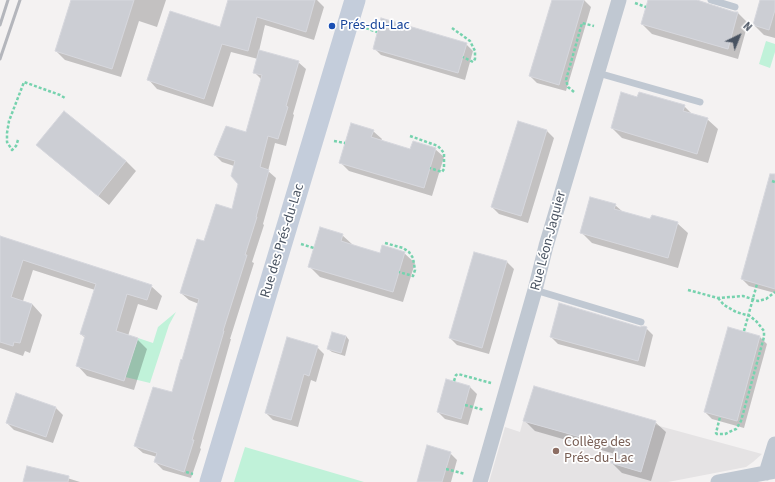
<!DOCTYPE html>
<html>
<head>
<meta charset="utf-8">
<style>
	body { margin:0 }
	#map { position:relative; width:775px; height:482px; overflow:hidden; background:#f4f2f2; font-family:"Source Sans 3",sans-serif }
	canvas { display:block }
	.north { position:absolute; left:719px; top:16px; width:40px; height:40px; -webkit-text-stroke:3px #fff; paint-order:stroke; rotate:43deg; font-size:11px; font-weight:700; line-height:16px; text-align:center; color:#495361 }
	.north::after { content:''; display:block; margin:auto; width:14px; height:18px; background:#495361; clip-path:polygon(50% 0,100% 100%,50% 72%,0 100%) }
</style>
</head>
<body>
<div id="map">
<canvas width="775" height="482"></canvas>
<div class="north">N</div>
</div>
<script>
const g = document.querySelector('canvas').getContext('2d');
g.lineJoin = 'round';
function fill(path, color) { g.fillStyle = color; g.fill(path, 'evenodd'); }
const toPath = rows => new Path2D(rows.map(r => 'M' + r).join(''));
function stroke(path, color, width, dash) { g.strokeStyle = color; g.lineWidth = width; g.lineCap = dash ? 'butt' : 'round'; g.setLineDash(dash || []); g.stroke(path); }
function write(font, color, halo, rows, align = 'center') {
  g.font = font + ' "Source Sans 3",sans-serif'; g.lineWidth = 3.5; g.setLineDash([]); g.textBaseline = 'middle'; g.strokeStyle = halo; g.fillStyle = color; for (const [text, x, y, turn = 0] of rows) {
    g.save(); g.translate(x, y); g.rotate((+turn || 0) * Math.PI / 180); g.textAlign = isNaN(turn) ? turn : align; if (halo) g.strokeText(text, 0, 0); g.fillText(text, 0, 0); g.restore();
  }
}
fill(toPath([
	[523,421,616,447,611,463,641,472,652,433,641,421,762,454,753,462,746,467,668,482,489,482,505,427,520,432]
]), '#e5e3e4');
fill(toPath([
	[766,41,775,44,775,52,770,68,759,64],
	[176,312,169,325,150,383,125,377,138,338,153,343,158,327],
	[245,447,354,479,364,482,234,482]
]), '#c0f2d9');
fill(toPath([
	[77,0,166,0,157,27,139,21,121,77,65,60,56,51],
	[229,0,317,0,324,7,314,40,265,25,259,51,298,62,306,69,293,114,294,115,286,146,275,143,268,171,276,178,263,224,264,225,252,262,254,263,230,339,231,339,200,448,201,449,191,478,163,470,155,462,157,457,143,453,135,446,172,394,183,361,199,304,189,300,181,293,205,243,233,210,239,184,234,166,222,162,215,155,247,133,262,80,254,72,258,59,231,52,213,107,157,89,149,80,220,28],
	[553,0,584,0,591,7,566,91,537,83,530,76],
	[649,0,694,0,733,13,738,13,748,23,738,59,652,34,642,24],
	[761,0,775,0,775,38,764,35,754,25],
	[466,44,473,51,465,80,381,55,374,48],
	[638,98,684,106,692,114,707,119,718,129,708,163,622,138,612,128],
	[373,131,382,139,381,141,411,150,435,149,444,157,432,196,349,171,340,162],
	[547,131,554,138,528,223,499,214,492,207],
	[37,145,126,161,136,171,109,205,48,155],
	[775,198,775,293,749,286,742,279],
	[615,205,623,212,651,221,677,223,688,233,678,268,592,243,581,232],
	[342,235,353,245,380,254,404,253,415,263,403,302,320,277,309,266],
	[0,237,151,286,162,296,157,310,138,304,128,336,137,339,147,349,134,390,87,376,77,365,85,338,81,334,95,290,33,270,23,301,32,304,42,315,30,353,25,351,23,356,0,348],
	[475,253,507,262,514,269,489,354,457,345,450,338],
	[639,328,646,328,653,335,645,367,558,344,551,337],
	[346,336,349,340,345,356,332,352,328,349],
	[760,337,767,344,744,428,712,419,705,412],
	[317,347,324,354,316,382,311,380,298,427,273,420,266,413],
	[447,380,470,387,477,394,468,425,445,419,438,412],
	[56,408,63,415,53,443,14,430,7,423],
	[525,421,655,422,666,432,651,481,622,473,612,463,615,454,535,431],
	[450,453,457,460,451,482,424,482],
	[48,472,80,482,24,482]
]), '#0003');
const building = toPath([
	[71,0,134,0,112,69,55,51,71,0],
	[228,0,315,0,306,32,257,17,248,51,222,44,204,99,147,80,170,11,220,27,228,0],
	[552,0,584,0,559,85,529,76,552,0],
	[648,0,697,0,734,12,738,12,728,49,641,24,648,0],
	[760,0,775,0,775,10,769,30,753,25,760,0],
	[381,18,467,43,458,73,373,49,381,18],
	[259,50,299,61,286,106,288,107,278,139,268,136,260,167,269,170,256,217,257,217,245,255,247,255,223,331,224,331,192,440,194,440,184,472,154,462,157,453,134,446,153,387,172,392,181,359,182,360,199,299,180,293,197,239,204,241,216,204,232,209,238,184,231,176,235,161,214,155,226,126,246,132,262,75,253,73,259,50],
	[621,92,637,97,639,92,685,105,683,111,708,118,697,154,611,128,621,92],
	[64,111,126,161,98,196,36,145,64,111],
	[518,121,547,130,521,216,491,207,518,121],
	[351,123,374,130,371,137,410,149,413,141,436,148,424,188,339,163,351,123],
	[770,174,775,174,775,289,741,279,770,174],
	[590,197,616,204,614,209,650,219,652,215,678,222,668,258,580,233,590,197],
	[320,227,343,234,341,241,360,247,380,253,382,245,405,252,393,292,308,267,320,227],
	[0,236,152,285,147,300,127,294,116,331,138,338,124,381,76,366,85,336,80,334,96,284,23,260,11,297,32,304,20,343,14,342,13,346,0,342,0,236],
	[474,252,507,261,482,348,449,338,474,252],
	[559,303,640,327,644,326,647,327,638,361,550,337,559,303],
	[728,327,760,336,737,421,704,412,728,327],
	[332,332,346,336,341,353,327,349,332,332],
	[287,337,318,346,309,376,304,374,291,420,265,413,287,337],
	[446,379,470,386,461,419,437,412,446,379],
	[534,386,656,421,641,472,611,463,616,447,523,421,534,386],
	[16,393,56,407,46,437,6,423,16,393],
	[427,445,451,452,442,482,417,482,427,445],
	[27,466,69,476,68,482,23,482,27,466]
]);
fill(building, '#ccced4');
stroke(building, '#d6d7dd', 1);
stroke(toPath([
	[635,3,646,7],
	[366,28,377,32],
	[452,28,470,41,475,51,475,59,473,62,463,57],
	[574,92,568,87,566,80,582,23,594,26],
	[410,136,438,146,444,153,444,169,442,172,430,168],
	[18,140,16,146,12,150,7,142,7,133,9,121,24,82,60,95,65,98],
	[334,141,345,143],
	[772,181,775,182],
	[385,243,403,248,409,252,413,258,415,270,413,276,399,272],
	[301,244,314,248],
	[688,290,718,298,743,296,758,301,766,299,775,292],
	[718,298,724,305,736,312,750,316,757,322,764,331,764,337,741,421,736,429,725,434,717,434,716,433,720,417],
	[744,331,757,284],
	[454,381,456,375,458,374,491,383],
	[465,405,484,410],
	[446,469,465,474],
	[186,472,193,474]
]), '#76d2ae', 2.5, [3, 2]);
stroke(toPath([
	[711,0,735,7],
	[598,73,700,102],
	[535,290,641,322]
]), '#c0c8d2', 7);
stroke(toPath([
	[766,473,775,444],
	[480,482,535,290,546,246,619,0],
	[718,482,775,471]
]), '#c0c8d2', 15);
stroke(toPath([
	[210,482,355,0]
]), '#c4cddb', 21);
stroke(toPath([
	[0,25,8,0],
	[0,59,20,0]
]), '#b4b6bc', 3);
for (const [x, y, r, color] of [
	[332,26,4,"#1a4fb4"],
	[556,451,4,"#8d6e63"]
]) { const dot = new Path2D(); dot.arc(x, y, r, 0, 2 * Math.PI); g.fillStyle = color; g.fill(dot); stroke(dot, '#fff', 1.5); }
write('14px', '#164399', '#fff', [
	["Prés-du-Lac",340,26]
], 'left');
write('14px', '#495361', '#fff', [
	["Rue des Prés-du-Lac",283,241,-73],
	["Rue Léon-Jaquier",549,241,-75]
]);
write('14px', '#785e54', '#fff', [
	["Collège des",564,443],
	["Prés-du-Lac",564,459]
], 'left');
</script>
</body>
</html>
